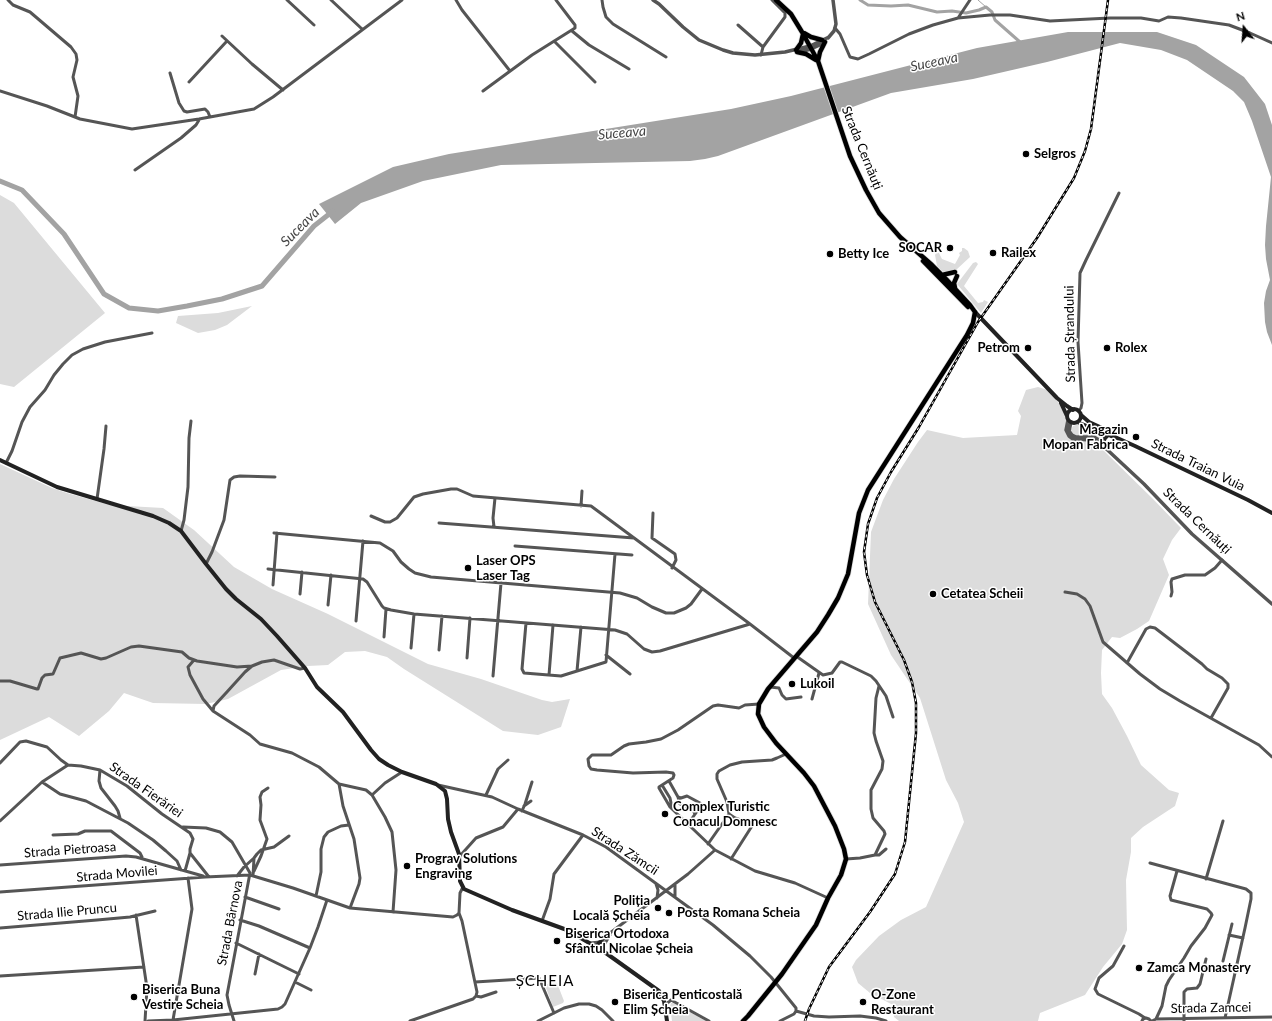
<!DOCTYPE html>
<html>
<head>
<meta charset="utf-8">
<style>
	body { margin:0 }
	#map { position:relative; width:1272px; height:1021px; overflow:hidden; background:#fff; font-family:Lato,sans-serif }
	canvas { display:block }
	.north { position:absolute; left:1224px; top:8px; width:40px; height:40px; -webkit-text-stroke:3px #fff; paint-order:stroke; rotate:343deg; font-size:11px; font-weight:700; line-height:16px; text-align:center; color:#000 }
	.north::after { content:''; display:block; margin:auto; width:14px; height:18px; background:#000; clip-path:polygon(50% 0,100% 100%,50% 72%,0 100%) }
</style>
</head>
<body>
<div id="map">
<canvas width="1272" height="1021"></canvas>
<div class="north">N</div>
</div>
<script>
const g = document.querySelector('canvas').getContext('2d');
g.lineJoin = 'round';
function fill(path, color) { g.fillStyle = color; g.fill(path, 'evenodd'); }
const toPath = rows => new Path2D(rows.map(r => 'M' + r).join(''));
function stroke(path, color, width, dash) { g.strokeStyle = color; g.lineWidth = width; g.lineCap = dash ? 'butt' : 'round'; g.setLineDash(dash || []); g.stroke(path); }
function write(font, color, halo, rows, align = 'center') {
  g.font = font + ' Lato,sans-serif'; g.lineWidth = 3; g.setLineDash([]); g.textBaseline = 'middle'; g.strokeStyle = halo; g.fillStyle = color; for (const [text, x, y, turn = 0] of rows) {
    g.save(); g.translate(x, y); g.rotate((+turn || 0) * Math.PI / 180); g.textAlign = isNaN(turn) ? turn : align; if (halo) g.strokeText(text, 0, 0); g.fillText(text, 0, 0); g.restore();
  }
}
fill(toPath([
	[0,195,14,203,105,313,14,387,0,384],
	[962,248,964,248,968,251,970,257,956,270,945,274,937,266,935,255,937,252,939,253,942,259,955,264,960,255,959,253,962,251],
	[976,262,978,264,964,286,978,303,983,302,984,300,988,302,981,313,957,284,973,263],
	[252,306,227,325,215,330,198,333,176,323,178,316,218,313],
	[1038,387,1048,390,1065,410,1067,419,1066,429,1087,442,1093,442,1098,445,1153,499,1181,528,1172,540,1163,559,1169,575,1149,621,1137,629,1120,638,1112,637,1102,650,1101,673,1102,694,1112,708,1127,736,1141,765,1169,790,1179,793,1175,806,1143,827,1131,838,1131,852,1126,880,1127,930,1122,944,1103,967,1085,995,1040,1013,1038,1021,899,1021,894,1017,893,1005,870,993,858,983,852,967,856,960,879,936,901,920,926,907,964,822,958,803,946,780,920,698,891,655,868,604,871,532,883,500,894,479,918,442,927,430,963,438,1017,435,1021,416,1018,411,1026,390],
	[1076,425,1080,425,1104,436,1102,440,1095,436,1075,435,1070,431,1073,426],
	[0,464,52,488,67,493,110,505,163,508,194,530,234,567,272,589,328,614,428,664,481,679,542,700,552,702,570,699,561,727,538,735,503,731,404,669,387,657,365,651,345,652,328,665,308,666,281,670,228,699,206,704,153,703,124,693,109,711,79,736,49,717,0,740],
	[554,981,557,983,564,1001,563,1003,553,1007,545,985],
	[671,1003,673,1003,706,1021,672,1021,670,1006]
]), '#dcdcdc');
fill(toPath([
	[1068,32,1157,32,1196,45,1244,77,1265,104,1272,125,1272,345,1267,332,1265,322,1264,303,1266,291,1270,280,1266,259,1265,245,1266,226,1271,177,1252,121,1244,102,1233,91,1187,60,1161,50,1120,43,1047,62,973,79,891,93,718,156,705,159,690,161,501,165,423,181,361,203,335,224,319,204,393,167,449,154,731,109,791,96,977,48]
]), '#a3a3a3');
stroke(toPath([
	[978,0,986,7]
]), '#a3a3a3', 1);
stroke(toPath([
	[860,0,868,5,891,6,908,5,937,12,952,11,966,13,979,10,986,7,992,12,995,20,1020,42]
]), '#a3a3a3', 3);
stroke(toPath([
	[0,181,22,190,64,234,104,294,129,308,158,311,187,306,222,299,262,286,314,226,333,211]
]), '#a3a3a3', 5);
const primary = toPath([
	[776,0,791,14,802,32,818,61,850,156,866,190,879,213,900,237,932,265,946,279,970,305,975,312],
	[804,33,811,37,822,40],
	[796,50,801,43,803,34],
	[797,52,806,54,816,60],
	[818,61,820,52,825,42],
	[923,261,968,307],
	[942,275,955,272],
	[955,288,954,283,957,276],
	[743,1021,748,1016,782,974,816,925,828,898,841,875,846,859,844,849,835,826,814,786,804,773,776,743,764,727,758,714,759,704,768,689,817,632,828,615,838,598,848,574,859,513,868,490,967,335,973,323,975,312]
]);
stroke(primary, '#dbdbdb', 6);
stroke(toPath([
	[8,0,13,5,30,12,71,47,76,54,77,60,73,77,78,96,75,117],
	[287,0,314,25],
	[331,0,362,29],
	[456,0,462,10,510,71],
	[602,0,603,7,606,17,613,24,666,57],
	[958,18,970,0],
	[738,25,763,47],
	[835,28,840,34,850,57,858,59,869,54,909,34,933,25,958,18,990,15,1010,15,1050,21,1110,18,1141,18,1159,21,1168,17,1181,18,1229,25,1250,33,1272,43],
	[572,31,589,45,629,69],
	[222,36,252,64,283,90],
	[554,41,595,82],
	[761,55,763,47,785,17,785,13,772,0],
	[170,73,179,103,184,111,187,112,205,109,208,112,210,117],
	[189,82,227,41],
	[0,91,47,106,80,119,132,129,199,119,254,109,273,97,402,0],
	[483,91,532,55,575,28,575,25,556,0],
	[135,170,181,138,196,125,199,120],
	[1078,411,1081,408,1082,403,1078,342,1080,273,1086,260,1119,193],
	[6,463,12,451,22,422,30,407,45,390,54,375,63,364,72,355,83,349,105,342,152,333],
	[97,499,104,449,106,426],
	[581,506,582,491],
	[653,513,652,538,675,554,676,560,672,568],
	[371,516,385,522,390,522,397,518,414,497,423,494,451,489,457,489,473,496,591,506,750,624,794,658],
	[439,523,634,538],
	[494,527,493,518,495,498],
	[181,531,184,520,188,487,189,438,191,421],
	[274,533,380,543,393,551,401,562,409,569,415,573,431,577,620,593,637,598,652,607,666,613,674,613,686,608,691,604,702,589],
	[515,546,632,555],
	[206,564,212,552,224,520,230,480,234,477,240,476,275,477],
	[268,569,363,579,367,582,382,606,384,608,391,610,414,614,615,630,627,634,644,649,652,652,660,651,750,624],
	[273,585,277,533],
	[1065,592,1077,594,1085,599,1090,606,1103,642,1140,674,1160,689,1180,701,1259,745,1272,757],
	[300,594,302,572],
	[1171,596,1172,592,1171,582,1172,579,1185,575,1205,575,1215,568,1222,560],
	[328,605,331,575],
	[356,621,363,541],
	[526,623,522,669,524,673,561,676,606,662,615,554],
	[384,637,386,609],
	[411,648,414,614],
	[439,650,442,616],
	[606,655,630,674],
	[796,656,823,675,832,673,840,662,842,662,871,676,876,681,886,696,893,717],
	[467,658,470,618],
	[194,660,188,667,190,675,203,699,213,711],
	[1127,663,1146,629,1150,627,1155,628,1202,664,1207,669,1222,678,1228,684,1228,688,1211,718],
	[305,668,300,669,274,660,262,662,252,666,245,672,226,693,214,706,213,711,250,735,260,744,292,753,319,767,339,784,366,790,372,795,385,817,392,832,396,870,393,912],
	[577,671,581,627],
	[549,675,553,625],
	[493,676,501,583],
	[0,681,10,681,37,689,38,689,42,678,45,675,53,674,60,658,81,653,101,659,106,658,131,647,139,646,182,652,189,658,197,661,237,667,252,666],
	[770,687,779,688,782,695,786,699,801,697],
	[812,699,819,673],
	[759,704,745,705,739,708,718,705,713,706,678,730,661,739,646,742,629,744,624,746,611,755,592,755,588,759,589,766,591,769,597,770,633,773,666,772,673,773,674,775,673,778,659,787,659,788,670,807,715,850,755,871,795,883,828,898],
	[0,763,20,742,26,741,47,747,61,760,68,765],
	[100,770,99,781,101,788,115,806,118,811,120,818],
	[669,781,678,797,680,804,693,810,695,814],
	[42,782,60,794,86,801,128,823,153,840,166,851,177,861,181,870],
	[339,784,343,806,354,839,360,878,359,884,350,908],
	[438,785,492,797,518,809,583,835,606,847,713,925,750,956,771,977,796,1008,796,1011,794,1014,780,1021],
	[662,785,670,798,672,808],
	[372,795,385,783,402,772],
	[486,795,498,769,508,760],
	[678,797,681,798,687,796,700,803,698,810,688,824],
	[524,806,531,801],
	[522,811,525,804,532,782],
	[729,814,735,818,749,823,752,826,731,859],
	[0,821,42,782,68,765,81,766,100,770,127,786,162,814,190,833,193,839,190,849,190,853,209,877],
	[183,827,206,828,220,832,232,842,250,873,227,995,229,1005,234,1021],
	[53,835,78,834,85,831,111,831,140,853,142,857],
	[708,844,729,814,727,802,717,779,717,774,719,771,730,765,742,762,772,760,777,758,786,754],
	[875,855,879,855,886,849],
	[459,857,476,838,503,827,518,809],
	[846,859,860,858,875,855,885,834,884,831,873,818,871,809,871,790,882,769,883,761,876,741,874,733,876,698,879,686],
	[1150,863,1246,889,1251,893,1251,899,1245,928,1225,1018],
	[0,865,126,856,136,857,203,876],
	[185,871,190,853],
	[254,871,261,856,267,839,260,820,261,805,260,797,262,792,268,788],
	[237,876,244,867,254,858],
	[253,876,254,858,257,854,261,850,274,847,289,836],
	[1206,879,1223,821],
	[656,884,658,890,657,898],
	[675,884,675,897],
	[463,887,460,893,459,913,462,921,477,992,476,996],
	[0,892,205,877,250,875,293,888,350,908,453,917,457,915,459,913],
	[316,896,321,872,321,849,324,837,328,832,341,826,349,825],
	[245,897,279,909],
	[136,915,147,988,145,1021],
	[240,920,259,926,310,948],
	[542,921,550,899,554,874,583,835],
	[0,928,97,920,130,917,155,911],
	[1229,935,1243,938],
	[601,942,610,933,688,874,715,850],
	[236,943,299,974],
	[590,943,600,942],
	[604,945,610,935],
	[1124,946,1113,966,1099,978,1095,989,1098,994,1139,1014,1145,1018],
	[1223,961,1232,924],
	[255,974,259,954],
	[0,976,144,967],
	[295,982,311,990],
	[475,982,539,978,554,1013],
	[665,1005,671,1000,709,1021],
	[796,1011,814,1016,829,1017,860,1016,876,1018,886,1021],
	[1156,1019,1162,1006,1166,986,1169,980,1184,958,1191,946,1205,928,1212,915,1211,913,1207,909,1171,900,1170,896,1177,871],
	[173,1020,192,909,188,878],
	[148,1021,173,1020,278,1009,282,1007,285,1004,310,948,318,927,327,900],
	[410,1021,473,999,476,996,481,997,496,992],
	[538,1021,564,1008,579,1004,589,1004,596,1006,602,1010,613,1021],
	[1142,1021,1143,1019,1146,1018,1149,1019,1151,1021],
	[1152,1021,1156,1019,1272,1017],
	[1184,1021,1184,992,1187,989,1197,988,1200,984,1206,959]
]), '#555', 3);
stroke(toPath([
	[653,0,659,4,683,27,699,40,723,50,733,53,755,55,785,52,810,46,829,37],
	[828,38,834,31,836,24,833,0],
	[800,52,811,49,824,43],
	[1068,420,1066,430,1069,436,1073,439,1092,440,1100,443,1144,484,1192,534,1272,604],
	[1071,422,1069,431,1072,435,1076,437,1094,437,1102,442]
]), '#555', 3.5);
stroke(toPath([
	[975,312,1057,398,1067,406,1073,410],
	[1061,403,1067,416],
	'1067 416a7 7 0 1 1 14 0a7 7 0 1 1-14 0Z',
	[1081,415,1089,422,1113,433,1115,437],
	[1077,422,1111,436,1115,437,1135,446,1248,500,1272,513],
	[1103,442,1105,438,1108,435],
	[0,460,57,487,153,516,169,523,181,531,206,564,226,589,236,599,261,619,277,636,305,668,317,687,343,712,371,750,379,759,388,765,402,772,436,784,445,791,447,799,448,819,451,832,459,854,460,881,464,889,512,910,567,930,603,951,659,991,664,1001,667,1021],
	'598 945a3 3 0 1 1 6 0a3 3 0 1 1-6 0Z'
]), '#222', 4);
stroke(primary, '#000', 4.5);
const rail = toPath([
	[805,1021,809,1009,829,967,870,912,895,874,905,842,916,733,916,703,912,682,904,660,875,602,867,575,864,552,868,524,877,498,891,472,919,427,978,322,1037,238,1074,178,1085,151,1091,129,1108,0]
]);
stroke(rail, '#000', 2.5);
stroke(rail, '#fff', 1, [3]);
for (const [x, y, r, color] of [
	[1026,154,4,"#000"],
	[950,248,4,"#000"],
	[993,253,4,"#000"],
	[830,254,4,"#000"],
	[1028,348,4,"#000"],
	[1107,348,4,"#000"],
	[1136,437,4,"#000"],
	[468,568,4,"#000"],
	[933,594,4,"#000"],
	[792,684,4,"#000"],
	[665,814,4,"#000"],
	[407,866,4,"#000"],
	[658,908,4,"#000"],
	[669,913,4,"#000"],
	[557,941,4,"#000"],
	[1139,968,4,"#000"],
	[134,997,4,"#000"],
	[615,1002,4,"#000"],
	[863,1002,4,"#000"]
]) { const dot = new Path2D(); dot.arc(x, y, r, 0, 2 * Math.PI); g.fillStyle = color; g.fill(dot); stroke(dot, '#fff', 1.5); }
write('13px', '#000', '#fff', [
	["Strada Cernăuți",862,148,68],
	["Strada Ștrandului",1070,334,-91],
	["Strada Traian Vuia",1198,465,26],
	["Strada Cernăuți",1197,521,44],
	["Strada Fierăriei",146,790,35],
	["Strada Pietroasa",70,850,-4],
	["Strada Zămcii",625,851,33],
	["Strada Movilei",117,874,-5],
	["Strada Ilie Pruncu",67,912,-5],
	["Strada Bârnova",230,923,-79],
	["Strada Zamcei",1211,1008,-1]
]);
write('bold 13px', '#000', '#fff', [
	["Selgros",1034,154],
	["SOCAR",942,248,"right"],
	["Railex",1001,253],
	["Betty Ice",838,254],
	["Petrom",1020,348,"right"],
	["Rolex",1115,348],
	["Magazin",1128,430,"right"],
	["Mopan Fabrica",1128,445,"right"],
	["Laser OPS",476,561],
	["Laser Tag",476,576],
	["Cetatea Scheii",941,594],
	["Lukoil",800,684],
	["Complex Turistic",673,807],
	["Conacul Domnesc",673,822],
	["Prograv Solutions",415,859],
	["Engraving",415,874],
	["Poliția",650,901,"right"],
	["Locală Șcheia",650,916,"right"],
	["Posta Romana Scheia",677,913],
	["Biserica Ortodoxa",565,934],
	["Sfântul Nicolae Șcheia",565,949],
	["Zamca Monastery",1147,968],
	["Biserica Buna",142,990],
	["Vestire Scheia",142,1005],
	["Biserica Penticostală",623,995],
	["Elim Șcheia",623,1010],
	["O-Zone",871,995],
	["Restaurant",871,1010]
], 'left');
write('italic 14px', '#444', '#fff', [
	["Suceava",934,62,-12],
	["Suceava",622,133,-5],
	["Suceava",300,227,-45]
]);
g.letterSpacing = '1px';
write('15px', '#000', '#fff', [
	["ȘCHEIA",545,981]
]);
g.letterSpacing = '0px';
</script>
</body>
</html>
